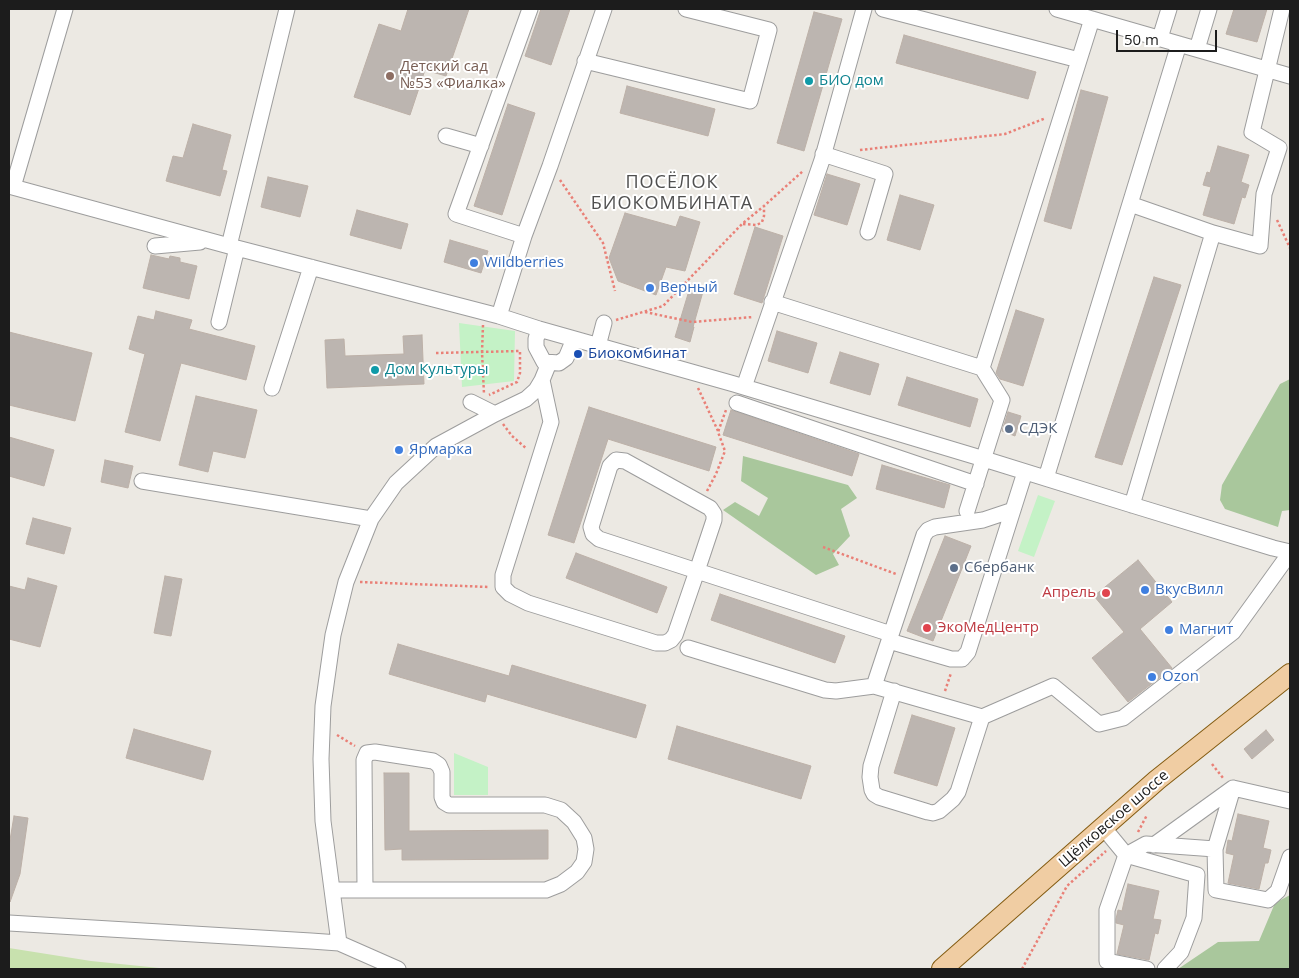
<!DOCTYPE html>
<html>
<head>
<meta charset="utf-8">
<style>
	body { margin:0 }
	#map { position:relative; width:1299px; height:978px; overflow:hidden; background:#ece9e3; font-family:"Open Sans",sans-serif }
	canvas { display:block }
	.frame { position:absolute; inset:0; border:10px solid #1c1c1c; pointer-events:none }
	.scale { position:absolute; left:1116px; top:30px; width:101px; height:22px; box-sizing:border-box; border:2px solid #1c1c1c; border-top:0; padding-left:6px; font-size:15px; line-height:18px; white-space:nowrap; color:#1c1c1c; -webkit-text-stroke:4px #fff; paint-order:stroke }
</style>
</head>
<body>
<div id="map">
<canvas width="1299" height="978"></canvas>
<div class="frame"></div>
<div class="scale">50 m</div>
</div>
<script>
const g = document.querySelector('canvas').getContext('2d');
g.lineJoin = 'round';
function fill(path, color) { g.fillStyle = color; g.fill(path, 'evenodd'); }
const toPath = rows => new Path2D(rows.map(r => 'M' + r).join(''));
function stroke(path, color, width, dash) { g.strokeStyle = color; g.lineWidth = width; g.lineCap = dash ? 'butt' : 'round'; g.setLineDash(dash || []); g.stroke(path); }
function write(font, color, halo, rows, align = 'center') {
  g.font = font + ' "Open Sans",sans-serif'; g.lineWidth = 4; g.setLineDash([]); g.textBaseline = 'middle'; g.strokeStyle = halo; g.fillStyle = color; for (const [text, x, y, turn = 0] of rows) {
    g.save(); g.translate(x, y); g.rotate((+turn || 0) * Math.PI / 180); g.textAlign = isNaN(turn) ? turn : align; if (halo) g.strokeText(text, 0, 0); g.fillText(text, 0, 0); g.restore();
  }
}
fill(toPath([
	[9,948,91,961,169,969,9,969]
]), '#c8e1ae');
fill(toPath([
	[1290,379,1290,510,1282,511,1278,527,1225,509,1220,500,1222,485,1280,384],
	[743,456,848,485,857,498,841,509,850,536,833,554,839,565,816,575,723,510,735,502,759,516,768,498,741,481],
	[1290,895,1290,969,1178,969,1218,942,1259,941,1275,903]
]), '#a9c79c');
fill(toPath([
	[459,323,515,331,514,381,462,387],
	[1038,495,1055,501,1034,557,1018,551],
	[454,753,488,767,488,795,454,795]
]), '#c4f2c6');
const building = toPath([
	[408,9,469,9,446,76,425,70,410,115,354,97,379,24,401,31,408,9],
	[541,9,570,9,551,65,525,56,541,9],
	[1234,9,1267,9,1257,42,1226,34,1234,9],
	[814,12,842,19,804,151,777,143,814,12],
	[904,35,1036,72,1028,99,896,63,904,35],
	[627,86,715,109,708,136,620,113,627,86],
	[1081,90,1108,97,1071,229,1044,221,1081,90],
	[508,104,535,113,502,215,474,206,508,104],
	[193,124,231,135,222,170,227,171,220,196,166,181,173,156,183,158,193,124],
	[1218,146,1249,155,1241,182,1249,185,1245,198,1242,197,1234,224,1203,215,1211,187,1203,185,1207,172,1210,173,1218,146],
	[827,174,860,184,847,225,814,215,827,174],
	[268,177,308,186,300,217,261,207,268,177],
	[900,195,934,205,920,250,887,240,900,195],
	[357,210,408,224,401,249,350,235,357,210],
	[625,213,676,227,680,216,700,222,685,271,666,267,656,295,618,281,609,258,625,213],
	[755,227,783,236,762,303,734,294,755,227],
	[450,240,488,251,481,273,444,262,450,240],
	[151,255,169,259,170,256,180,258,180,262,197,266,189,299,143,288,151,255],
	[1154,277,1181,285,1122,465,1095,457,1154,277],
	[691,284,704,288,693,327,694,327,690,342,675,337,691,284],
	[1016,310,1044,319,1023,386,1000,379,996,373,1016,310],
	[156,311,192,320,189,329,255,346,246,380,181,363,160,441,125,432,145,354,129,349,138,316,154,320,156,311],
	[777,331,817,343,808,373,768,361,777,331],
	[9,332,92,353,75,421,9,405,9,332],
	[422,335,424,384,327,388,325,340,344,339,345,356,404,354,403,336,422,335],
	[840,352,879,364,870,395,830,383,840,352],
	[907,377,978,399,970,427,898,405,907,377],
	[196,396,257,410,245,458,213,451,208,472,179,465,196,396],
	[589,407,716,447,709,471,608,439,574,543,548,535,589,407],
	[731,410,859,454,852,476,723,435,731,410],
	[1008,412,1021,416,1015,436,1002,431,1008,412],
	[9,437,54,450,44,486,9,476,9,437],
	[105,460,133,466,128,488,101,482,105,460],
	[882,465,950,485,944,508,876,489,882,465],
	[33,518,71,528,64,554,26,544,33,518],
	[945,536,971,546,933,641,907,631,945,536],
	[576,553,667,587,657,613,566,578,576,553],
	[1138,560,1172,602,1140,629,1172,668,1128,702,1092,658,1124,632,1094,596,1138,560],
	[165,576,182,579,171,636,154,633,165,576],
	[28,578,57,586,40,647,9,639,9,586,25,590,28,578],
	[720,594,845,636,835,663,711,620,720,594],
	[398,644,509,676,512,665,646,705,636,738,487,694,485,702,389,674,398,644],
	[912,715,955,728,937,786,894,773,912,715],
	[677,726,811,766,801,799,668,759,677,726],
	[134,729,211,751,203,780,126,758,134,729],
	[1266,730,1274,740,1252,759,1244,749,1266,730],
	[384,773,409,773,409,831,548,830,548,859,402,860,402,849,385,850,384,773],
	[1238,814,1269,821,1263,848,1271,850,1268,863,1265,863,1259,889,1228,883,1234,855,1226,853,1228,840,1232,841,1238,814],
	[14,816,28,818,20,874,10,902,9,846,14,816],
	[1128,884,1159,891,1153,919,1161,920,1158,934,1155,933,1149,960,1117,954,1124,925,1116,923,1116,919,1118,910,1122,911,1128,884]
]);
fill(building, '#bcb5b0');
stroke(building, '#bcb0a7', 1);
const minor = toPath([
	[883,9,1079,60],
	[1057,9,1290,76],
	[1160,38,1169,9],
	[1197,49,1209,9],
	[585,61,750,101,769,30,686,9],
	[446,136,481,146],
	[823,154,885,174,868,232],
	[9,186,229,246,499,316,539,329,734,384,984,459,1132,505,1273,548,1290,552],
	[13,187,65,9],
	[1130,204,1213,233,1132,505],
	[1213,233,1260,246,1264,194,1279,148,1252,132,1282,9],
	[524,236,456,214,530,9],
	[155,246,200,242],
	[229,246,287,9],
	[772,302,982,368,1002,400,967,511],
	[499,316,524,236,550,166,604,9],
	[219,322,237,248],
	[539,329,536,339,536,347,544,362,559,363,566,358,574,339],
	[598,346,604,323],
	[982,368,1092,19],
	[542,380,551,422,503,575,503,587,510,594,528,603,656,643,665,643,671,640,675,635,697,571,599,539,593,534,591,527,610,466,616,460,625,461,710,508,714,514,714,520,697,571,891,634],
	[744,387,822,160,864,9],
	[272,388,311,267],
	[471,402,495,414],
	[737,403,976,484],
	[1046,478,1179,44],
	[142,481,371,519],
	[889,641,951,659,962,659,968,652,1025,472],
	[688,648,825,690,836,691,874,686,924,535,928,530,935,527,983,520,1013,510],
	[874,686,982,717,1053,686,1099,724,1123,718,1233,632,1290,553],
	[894,691,871,766,870,777,872,790,874,794,879,797,928,812,933,813,939,811,953,799,958,792,982,717],
	[1290,801,1233,788,1215,849,1216,890,1268,900,1278,891,1290,857],
	[1103,827,1126,855,1146,844,1215,849],
	[1154,845,1233,788],
	[332,890,546,890,561,884,577,872,584,862,586,849,584,838,574,822,561,810,545,805,449,805,444,802,442,797,442,772,439,765,433,761,375,752,367,753,364,760,365,890],
	[9,923,311,941,339,943,398,969],
	[339,943,323,821,321,759,323,706,333,635,346,582,371,519,396,483,436,446,495,414,526,399,536,390,542,380,549,363],
	[1147,969,1107,961,1107,910,1126,855,1197,875,1194,918,1181,952,1165,969]
]);
const major = toPath([
	[942,969,1157,780,1290,674]
]);
stroke(minor, '#9d9d9d', 17);
stroke(major, '#835b11', 22);
stroke(toPath([
	[860,150,1005,134,1046,118],
	[560,180,603,243,615,291],
	[1277,220,1290,248],
	[743,224,757,225,762,222,764,216,764,207],
	[645,312,692,322,753,317],
	[616,320,663,306,742,224,764,206,803,171],
	[483,325,482,352,484,394],
	[436,353,520,351,520,373,517,382,489,395],
	[698,388,718,431],
	[503,424,512,436,527,449],
	[707,491,716,474,725,451,718,432,726,410],
	[823,547,896,574],
	[360,582,489,587],
	[945,691,951,673],
	[337,735,355,746],
	[1212,764,1223,778],
	[1138,832,1147,815],
	[1022,969,1067,886,1106,851]
]), '#e98077', 2.5, [2.5, 2.5]);
stroke(minor, '#fff', 15);
stroke(major, '#f0cda3', 20);
for (const [x, y, r, color] of [
	[390,76,5,"#8d6e63"],
	[809,81,5,"#0f9aa8"],
	[474,263,5,"#3f7fe0"],
	[650,288,5,"#3f7fe0"],
	[578,354,5,"#1a4fb4"],
	[375,370,5,"#0f9aa8"],
	[1009,429,5,"#5c6f8a"],
	[399,450,5,"#3f7fe0"],
	[954,568,5,"#5c6f8a"],
	[1145,590,5,"#3f7fe0"],
	[1106,593,5,"#e0444e"],
	[927,628,5,"#e0444e"],
	[1169,630,5,"#3f7fe0"],
	[1152,677,5,"#3f7fe0"]
]) { const dot = new Path2D(); dot.arc(x, y, r, 0, 2 * Math.PI); g.fillStyle = color; g.fill(dot); stroke(dot, '#fff', 2); }
write('15px', '#785e54', '#fff', [
	["Детский сад",400,67],
	["№53 «Фиалка»",400,84]
], 'left');
write('15px', '#0d838f', '#fff', [
	["БИО дом",819,81],
	["Дом Культуры",385,370]
], 'left');
write('15px', '#366cbe', '#fff', [
	["Wildberries",484,263],
	["Верный",660,288],
	["Ярмарка",409,450],
	["ВкусВилл",1155,590],
	["Магнит",1179,630],
	["Ozon",1162,677]
], 'left');
write('15px', '#164399', '#fff', [
	["Биокомбинат",588,354]
], 'left');
write('15px', '#4e5e75', '#fff', [
	["СДЭК",1019,429],
	["Сбербанк",964,568]
], 'left');
write('15px', '#be3a42', '#fff', [
	["Апрель",1096,593],
	["ЭкоМедЦентр",937,628,"left"]
], 'right');
write('15px', '#1c1c1c', '#fff', [
	["Щёлковское шоссе",1114,819,-41]
]);
g.letterSpacing = '1px';
write('18px', '#4f4f4f', '#fff', [
	["ПОСЁЛОК",672,183],
	["БИОКОМБИНАТА",672,204]
]);
g.letterSpacing = '0px';
</script>
</body>
</html>
